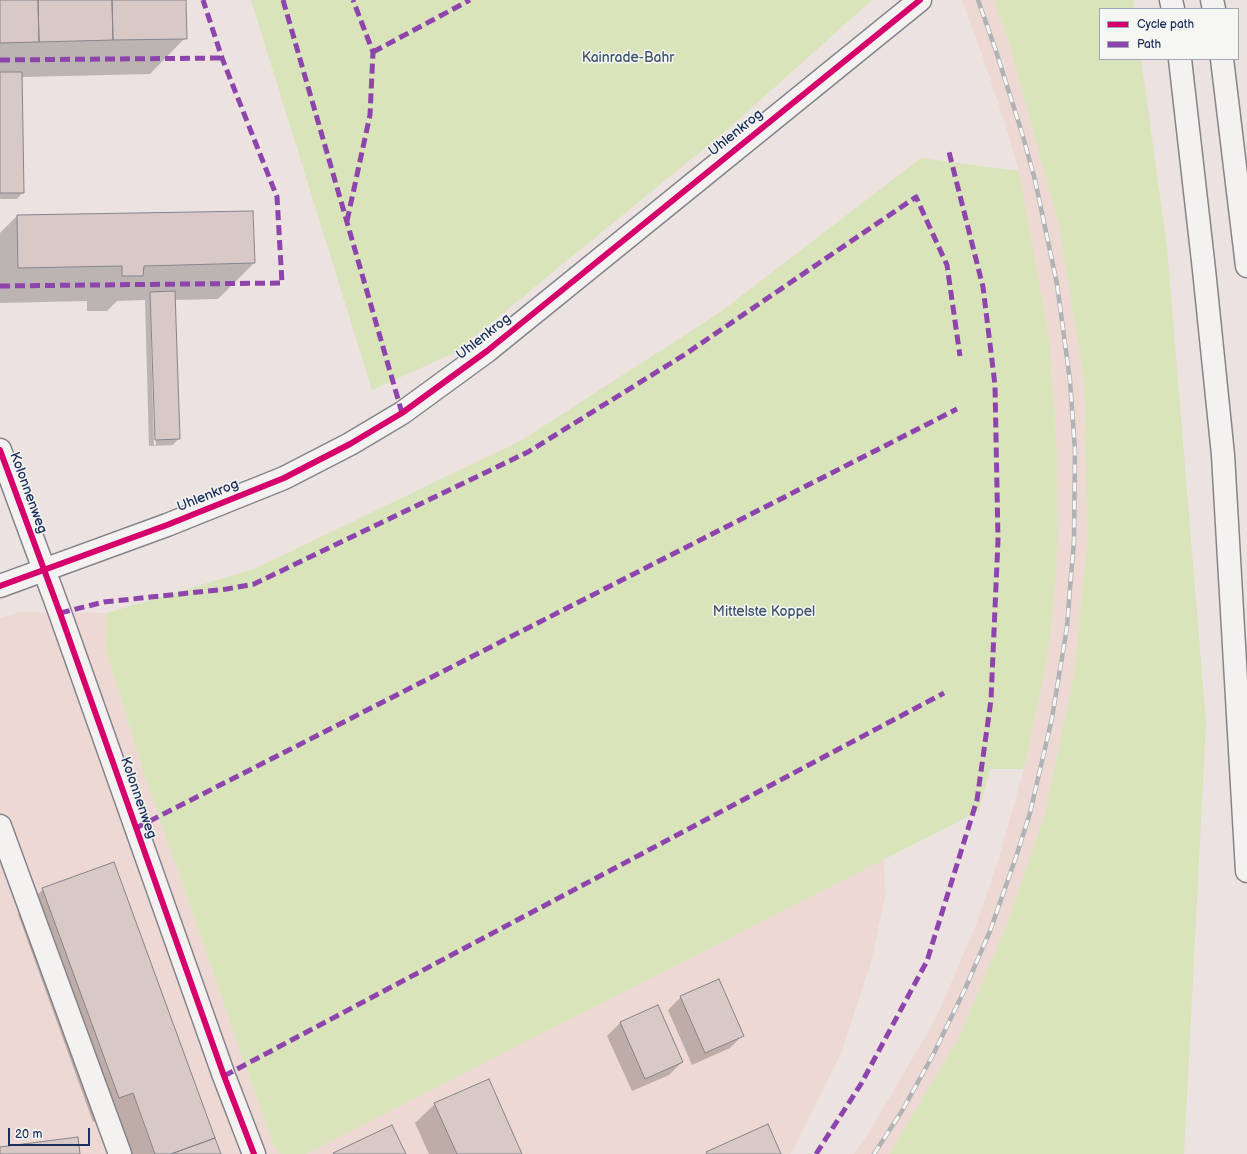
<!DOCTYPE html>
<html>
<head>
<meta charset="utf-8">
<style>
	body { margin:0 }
	#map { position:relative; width:1247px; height:1154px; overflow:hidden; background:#ece2df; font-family:"Balsamiq Sans",sans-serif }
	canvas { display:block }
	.legend { position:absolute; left:1099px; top:8px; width:140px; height:52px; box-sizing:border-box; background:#f6f6f2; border:1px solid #9ea6b7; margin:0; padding:5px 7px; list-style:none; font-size:12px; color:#1b2f5e }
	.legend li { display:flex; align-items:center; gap:8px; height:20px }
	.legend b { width:20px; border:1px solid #9ea6b7 }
	.scale { position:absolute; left:8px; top:1128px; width:82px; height:18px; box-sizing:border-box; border:2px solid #1b2f5e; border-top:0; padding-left:5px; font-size:12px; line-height:14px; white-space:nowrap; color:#1b2f5e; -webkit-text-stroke:3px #f6f6f2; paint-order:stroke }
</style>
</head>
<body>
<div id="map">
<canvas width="1247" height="1154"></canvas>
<ul class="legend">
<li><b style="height:5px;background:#d6006c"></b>Cycle path</li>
<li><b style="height:5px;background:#8e44ad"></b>Path</li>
</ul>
<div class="scale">20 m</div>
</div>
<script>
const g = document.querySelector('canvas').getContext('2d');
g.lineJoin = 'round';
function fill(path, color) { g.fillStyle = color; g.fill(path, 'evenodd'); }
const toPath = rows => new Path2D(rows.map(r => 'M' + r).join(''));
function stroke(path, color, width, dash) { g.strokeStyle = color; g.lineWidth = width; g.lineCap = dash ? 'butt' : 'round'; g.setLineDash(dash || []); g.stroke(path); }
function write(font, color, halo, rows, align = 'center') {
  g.font = font + ' "Balsamiq Sans",sans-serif'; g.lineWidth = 3; g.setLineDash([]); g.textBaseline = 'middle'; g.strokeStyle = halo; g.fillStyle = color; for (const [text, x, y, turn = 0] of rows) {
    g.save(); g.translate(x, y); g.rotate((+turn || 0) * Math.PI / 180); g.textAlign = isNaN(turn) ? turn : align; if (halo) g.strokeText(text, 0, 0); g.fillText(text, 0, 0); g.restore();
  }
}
fill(toPath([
	[962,0,994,0,1009,43,1059,226,1084,380,1087,542,1074,675,1044,817,1005,929,959,1037,891,1151,889,1154,854,1154,868,1134,935,1020,976,925,998,861,1024,769,1046,665,1052,621,1058,540,1057,449,1049,337,1019,171,1004,120,984,60],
	[19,612,107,613,106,651,146,779,272,1142,280,1154,0,1154,0,618],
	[884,859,885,897,871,962,841,1053,791,1154,306,1154]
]), '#edd8d3');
fill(toPath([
	[251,0,872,0,728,129,454,353,372,390],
	[994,0,1133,0,1134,9,1100,9,1100,59,1141,59,1167,247,1206,723,1184,1154,889,1154,959,1037,1005,929,1044,817,1074,675,1087,542,1084,380,1059,226,1009,43],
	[921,158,1019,171,1049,337,1057,449,1058,540,1052,621,1046,665,1024,769,990,769,979,811,306,1154,280,1154,272,1142,146,779,106,651,107,613,254,569,522,440,719,313]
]), '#d9e4bb');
fill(toPath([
	[0,0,185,0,185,38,150,74,22,77,23,192,17,199,0,199],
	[252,212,254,263,218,299,175,300,179,438,173,445,149,446,145,300,117,301,107,311,87,311,87,301,0,303,0,233,17,216],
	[150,300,152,300,156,445,154,445],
	[43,889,220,1154,121,1154,107,1117,93,1122,18,914],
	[681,997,743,1035,730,1048,692,1065,668,1010],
	[658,1006,682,1062,669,1075,632,1091,607,1036,620,1023],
	[435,1104,521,1154,429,1154,415,1123]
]), '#0003');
const building = toPath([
	[0,0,38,0,39,42,0,43,0,0],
	[38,0,112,0,113,40,39,42,38,0],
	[112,0,186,0,187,39,113,40,112,0],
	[0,72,22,72,24,193,0,193,0,72],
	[253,211,255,263,144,266,143,276,122,276,122,266,18,268,17,215,253,211],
	[175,291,180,439,155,440,150,292,175,291],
	[114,862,215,1138,171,1154,155,1154,133,1093,119,1098,42,888,114,862],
	[719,979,744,1036,705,1053,680,996,719,979],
	[658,1005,683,1062,645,1079,620,1022,658,1005],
	[489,1079,522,1154,457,1154,434,1103,489,1079],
	[768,1124,781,1154,707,1154,706,1152,768,1124],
	[392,1125,406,1154,334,1154,333,1153,392,1125],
	[78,1137,80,1154,0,1154,0,1147,78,1137],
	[215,1138,221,1154,171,1154,215,1138]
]);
fill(building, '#d8c9c7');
stroke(building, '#85848c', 1);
const minor = toPath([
	[0,450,60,613,224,1076,254,1154],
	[0,586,167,525,284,478,350,444,402,413,487,351,920,0],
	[0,826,120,1154]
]);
const highway = toPath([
	[1171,0,1173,9],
	[1212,0,1214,9],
	[1180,59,1204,270,1223,455,1247,871],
	[1222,59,1247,266]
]);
stroke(minor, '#85848c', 25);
stroke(highway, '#85848c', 25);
stroke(minor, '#f4f2f0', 22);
stroke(highway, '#f4f2f0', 22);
const rail = toPath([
	[874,1154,902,1111,934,1053,965,989,990,931,1016,857,1030,813,1052,718,1067,627,1070,588,1074,541,1075,451,1070,381,1057,284,1035,180,1022,133,995,48,978,0]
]);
stroke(rail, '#b0b2b6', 4.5);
stroke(rail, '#f6f6f2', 3, [9]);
stroke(toPath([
	[283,0,402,413],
	[373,52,470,0],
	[0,60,222,58],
	[347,221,370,115,373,52,353,0],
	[0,286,282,283,277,197,222,58,203,0],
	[60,613,104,602,227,589,254,584,528,452,684,355,916,197,947,265,960,356],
	[136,828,957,409],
	[224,1076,944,693],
	[816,1154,861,1084,927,961,977,800,991,700,998,540,995,385,983,287,949,152]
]), '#8e44ad', 5, [10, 5]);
stroke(toPath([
	[0,450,60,613,224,1076,254,1154],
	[0,586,167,525,284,478,350,444,402,413,487,351,920,0]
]), '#d6006c', 6);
write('14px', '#3e546b', '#f6f6f2', [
	["Kainrade-Bahr",628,58],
	["Mittelste Koppel",764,612]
]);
write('14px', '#1b2f5e', '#f6f6f2', [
	["Uhlenkrog",736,133,-39],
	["Uhlenkrog",484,337,-38],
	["Kolonnenweg",28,493,70],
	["Uhlenkrog",208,496,-22],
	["Kolonnenweg",138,798,71]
]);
</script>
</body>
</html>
